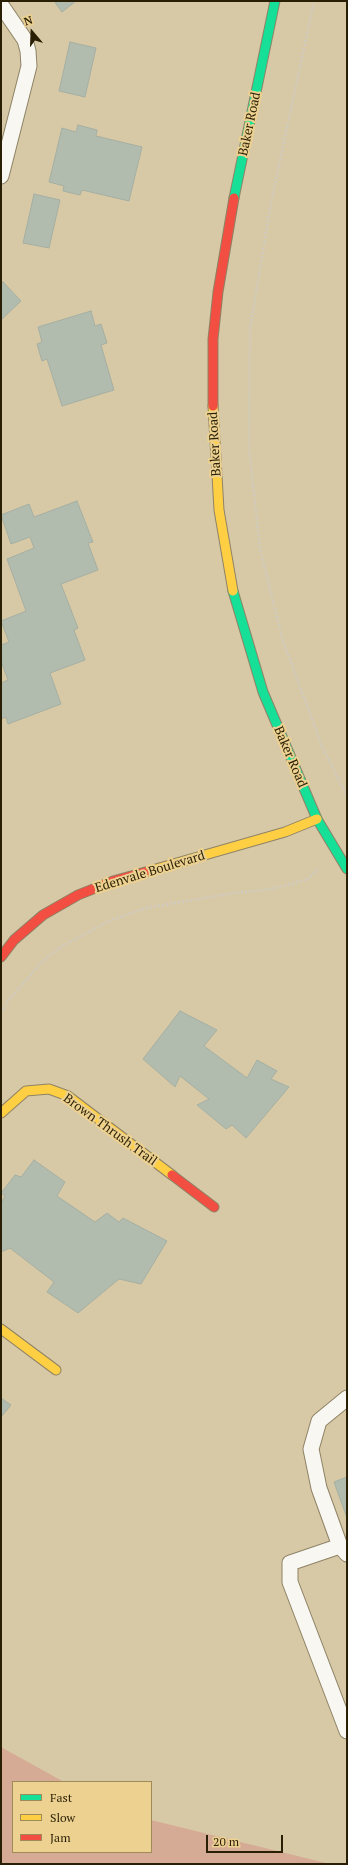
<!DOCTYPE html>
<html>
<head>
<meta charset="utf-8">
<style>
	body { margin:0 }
	#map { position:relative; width:348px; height:1865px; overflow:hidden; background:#d8c9a6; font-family:"PT Serif",serif }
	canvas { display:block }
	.frame { position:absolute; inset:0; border:2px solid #291f04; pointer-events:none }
	.legend { position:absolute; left:12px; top:1781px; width:140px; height:72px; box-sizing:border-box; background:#edd191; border:1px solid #9f8a59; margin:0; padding:5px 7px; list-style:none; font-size:12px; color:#291f04 }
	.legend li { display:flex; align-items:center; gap:8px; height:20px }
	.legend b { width:20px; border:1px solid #9f8a59 }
	.north { position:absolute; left:12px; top:12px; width:40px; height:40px; -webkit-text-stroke:3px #edd191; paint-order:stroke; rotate:341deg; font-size:11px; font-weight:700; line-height:16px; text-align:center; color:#291f04 }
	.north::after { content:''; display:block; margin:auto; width:14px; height:18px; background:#291f04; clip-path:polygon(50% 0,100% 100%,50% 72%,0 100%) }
	.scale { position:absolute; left:206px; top:1835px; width:77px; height:18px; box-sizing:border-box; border:2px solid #291f04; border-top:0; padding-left:5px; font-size:12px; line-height:14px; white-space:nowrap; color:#291f04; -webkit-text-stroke:3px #edd191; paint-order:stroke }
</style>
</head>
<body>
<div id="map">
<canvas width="348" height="1865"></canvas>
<div class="frame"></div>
<ul class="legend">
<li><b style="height:5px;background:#16e098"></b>Fast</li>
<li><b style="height:5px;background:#ffcf43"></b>Slow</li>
<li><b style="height:5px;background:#f24e42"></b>Jam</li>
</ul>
<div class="north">N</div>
<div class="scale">20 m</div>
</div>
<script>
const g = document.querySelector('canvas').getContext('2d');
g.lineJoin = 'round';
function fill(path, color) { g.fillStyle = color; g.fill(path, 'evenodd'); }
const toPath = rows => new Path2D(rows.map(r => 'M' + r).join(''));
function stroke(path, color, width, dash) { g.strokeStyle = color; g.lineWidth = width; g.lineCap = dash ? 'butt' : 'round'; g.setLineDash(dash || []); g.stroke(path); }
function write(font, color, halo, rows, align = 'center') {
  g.font = font + ' "PT Serif",serif'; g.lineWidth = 4; g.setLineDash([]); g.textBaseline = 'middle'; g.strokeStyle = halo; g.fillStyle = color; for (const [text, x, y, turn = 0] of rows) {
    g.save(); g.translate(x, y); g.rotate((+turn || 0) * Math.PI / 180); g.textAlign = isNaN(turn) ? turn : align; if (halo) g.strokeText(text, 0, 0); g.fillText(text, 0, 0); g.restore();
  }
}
fill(toPath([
	[1,1747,64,1782,13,1782,13,1852,151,1852,151,1820,330,1864,1,1864]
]), '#d6ab96');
const building = toPath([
	[54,1,76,1,62,12,54,1],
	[70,42,96,48,85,97,59,91,70,42],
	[78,125,97,130,96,136,142,147,129,201,82,190,80,195,63,191,64,186,49,182,62,128,76,132,78,125],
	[34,194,60,200,49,248,23,243,34,194],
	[3,282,21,301,1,320,1,284,3,282],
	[91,311,95,326,101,324,107,343,101,345,114,390,62,406,47,359,42,361,37,344,42,342,38,327,91,311],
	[77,501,93,542,88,543,98,570,61,584,78,628,74,630,85,660,50,673,61,704,8,724,6,717,1,719,1,683,8,680,1,661,1,645,9,642,1,621,26,611,7,559,34,548,30,537,11,544,1,515,29,504,34,517,77,501],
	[180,1011,217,1030,204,1046,247,1078,257,1060,277,1071,271,1079,289,1087,246,1138,232,1125,226,1129,197,1105,209,1099,180,1076,175,1087,143,1059,180,1011],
	[34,1160,65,1182,57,1196,95,1222,107,1213,119,1222,123,1218,167,1241,141,1284,119,1279,78,1313,47,1292,54,1282,10,1248,1,1252,1,1203,5,1196,1,1193,15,1175,21,1177,34,1160],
	[1,1398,11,1405,1,1417,1,1398],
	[347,1477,347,1518,334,1482,347,1477]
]);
fill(building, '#b1bcaf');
stroke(building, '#a4afa2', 1);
const lane = toPath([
	[1,5,25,40,28,51,29,66,1,176],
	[347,1398,319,1421,311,1449,319,1488,340,1546,347,1554],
	[340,1546,290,1563,290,1582,347,1731]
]);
const fast = toPath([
	[234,198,275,1],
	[233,591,263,692,317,819,347,869]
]);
const slow = toPath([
	[213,406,219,510,233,591],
	[149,871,285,832,317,819],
	[1,1113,26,1091,49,1089,68,1096,172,1175],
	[1,1329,56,1370]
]);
const jam = toPath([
	[213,406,213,339,218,292,234,198],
	[1,957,14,940,43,915,78,895,113,881,149,871],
	[172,1175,214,1207]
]);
stroke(lane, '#8e8366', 17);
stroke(fast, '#8e8366', 11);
stroke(slow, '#8e8366', 11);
stroke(jam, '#8e8366', 11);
stroke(toPath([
	[314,1,271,203,250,329,249,448,260,549,283,641,322,746,347,796],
	[1,1013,8,1001,41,963,59,948,111,920,146,908,234,893,272,889,308,879,319,868]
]), '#d0cbc0', 2.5, [2, 2]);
stroke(lane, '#f9f7f2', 15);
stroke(fast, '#16e098', 9);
stroke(slow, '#ffcf43', 9);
stroke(jam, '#f24e42', 9);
write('13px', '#291f04', '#edd191', [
	["Baker Road",250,124,-78],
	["Baker Road",215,444,-93],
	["Baker Road",290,757,67],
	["Edenvale Boulevard",150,872,-17],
	["Brown Thrush Trail",110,1130,36]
]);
</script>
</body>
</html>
